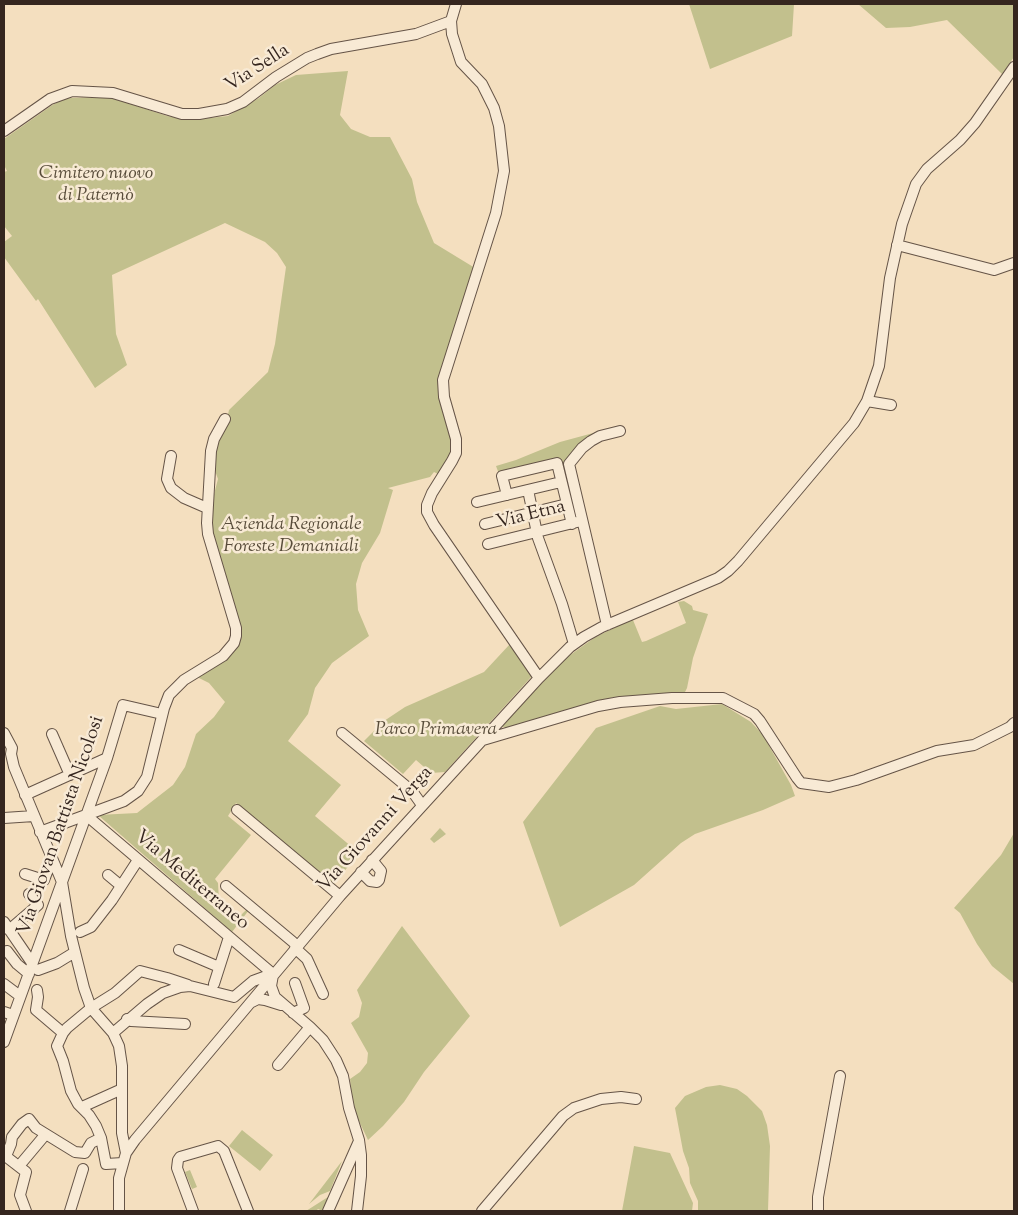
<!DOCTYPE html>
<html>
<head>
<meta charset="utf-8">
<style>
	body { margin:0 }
	#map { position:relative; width:1018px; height:1215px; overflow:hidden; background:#f4dfbf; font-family:"Sorts Mill Goudy",serif }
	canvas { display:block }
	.frame { position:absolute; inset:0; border:5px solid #35261f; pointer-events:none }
</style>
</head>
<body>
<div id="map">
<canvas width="1018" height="1215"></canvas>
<div class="frame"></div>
</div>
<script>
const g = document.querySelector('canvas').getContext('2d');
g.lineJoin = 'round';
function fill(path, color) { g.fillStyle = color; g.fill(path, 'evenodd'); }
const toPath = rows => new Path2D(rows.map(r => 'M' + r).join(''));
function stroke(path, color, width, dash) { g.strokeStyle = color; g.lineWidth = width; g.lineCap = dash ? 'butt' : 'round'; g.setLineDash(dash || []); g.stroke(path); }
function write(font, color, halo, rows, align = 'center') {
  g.font = font + ' "Sorts Mill Goudy",serif'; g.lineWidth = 5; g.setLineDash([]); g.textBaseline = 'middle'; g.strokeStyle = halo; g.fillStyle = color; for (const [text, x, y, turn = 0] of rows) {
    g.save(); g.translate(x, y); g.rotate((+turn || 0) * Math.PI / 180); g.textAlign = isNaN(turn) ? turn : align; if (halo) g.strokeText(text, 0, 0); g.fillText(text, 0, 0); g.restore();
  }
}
fill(toPath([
	[689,4,794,4,792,36,710,69],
	[858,4,1014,4,1014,57,1002,74,947,20,910,27,886,28],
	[348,71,340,115,351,129,370,137,390,137,412,179,417,202,434,243,475,268,438,387,452,439,452,451,438,474,434,472,430,477,388,488,393,490,380,533,362,563,356,584,358,610,369,636,332,663,315,688,308,714,288,741,341,785,315,816,359,853,334,884,236,803,228,816,251,835,215,879,218,883,219,901,223,907,236,916,240,916,247,909,249,910,232,932,98,815,137,813,173,785,185,767,196,734,214,717,225,702,209,683,195,676,236,647,213,535,212,502,218,479,214,468,215,443,226,423,229,410,268,372,275,344,286,267,277,253,265,242,225,223,112,275,116,334,127,365,95,388,38,299,36,301,4,257,4,242,12,236,4,226,4,172,7,171,4,165,4,139,51,106,61,100,71,98,103,97,116,99,167,116,191,120,228,116,259,98,275,85,296,75],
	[597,432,566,463,499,474,496,466,516,460,560,442],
	[684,601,692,606,693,610,708,614,693,658,687,688,684,694,614,697,506,728,501,726,566,658,594,638,631,619,633,620,642,642,646,641,686,623,678,602],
	[510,644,532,676,445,772,431,773,416,760,403,774,364,741,384,721,405,707,484,672],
	[722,704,751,722,763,735,791,785,795,796,763,810,695,834,681,843,634,885,560,927,523,822,596,728,660,706,676,709],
	[440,828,446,834,434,843,430,839],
	[1014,833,1014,984,992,966,977,944,960,913,954,908,1001,855],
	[402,926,470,1016,424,1072,404,1102,383,1126,368,1140,358,1119,352,1099,350,1079,360,1072,367,1063,368,1053,351,1023,359,1017,362,1003,357,990],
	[720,1085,737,1089,747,1096,762,1111,767,1125,770,1146,768,1211,698,1211,698,1201,690,1183,689,1168,683,1151,675,1108,685,1096,706,1087],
	[242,1130,273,1155,260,1171,229,1146],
	[634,1146,670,1153,693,1203,692,1211,622,1211],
	[342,1161,330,1191,320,1195,309,1204],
	[190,1170,197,1187,192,1189,185,1172],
	[328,1197,323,1211,318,1209,316,1211,306,1211]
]), '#c2c08d');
const minor = toPath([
	[456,4,451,21,452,34,461,62,482,84,494,108,499,126,504,171,496,213,443,380,444,397,456,439,456,453,452,461,432,493,427,505,427,512,434,525,539,678],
	[4,131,50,99,72,91,113,93,182,114,199,114,227,109,243,102,276,77,307,58,317,54,331,49,416,34,451,21],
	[897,245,994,270,1014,263],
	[867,401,891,405],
	[171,456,167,479,171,488,184,498,207,508],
	[528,490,538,538,562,604,574,644],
	[507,495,502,476,557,463,572,524],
	[477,502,561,482],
	[485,524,567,504],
	[488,544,577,522],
	[607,625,569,464,582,448,591,441,600,436,620,431],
	[4,733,12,748,11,754,14,767,62,882,71,936,84,988,91,1008,113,1033,119,1046,122,1066,122,1133,126,1153],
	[342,733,412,791,422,805],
	[52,734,70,775],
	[483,740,598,706,620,702,672,698,723,698,754,714,760,721,797,778,801,783,829,787,856,780,937,751,974,745,1010,727,1014,723],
	[25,795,107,758],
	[237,810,340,896],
	[86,815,273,974],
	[4,818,34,816],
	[40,832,124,801,138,791,147,777,164,708,169,695,184,680,223,656,234,643,236,636,236,628,208,534,207,523,211,451,214,439,225,419],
	[361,872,370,881,377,882,379,880,381,871,372,860],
	[25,874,44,880,52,859],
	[108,875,120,885],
	[226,886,293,942],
	[4,922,32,963],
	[9,930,38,905,29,894],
	[80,932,91,927,112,900,138,860],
	[295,948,307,959,323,994],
	[179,950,219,967],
	[7,951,17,964,29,974],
	[38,970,57,963,75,952],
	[273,975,271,986,275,997,310,1027,323,1040,336,1060,343,1076,349,1108,359,1140,361,1155,361,1176,357,1211],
	[4,984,20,996],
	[214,984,229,937],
	[37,990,38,997,36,1010,63,1033,57,1046,63,1061,71,1091,78,1104,89,1115,96,1126,101,1138,106,1164,123,1163],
	[250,1003,258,999,265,1000,281,1005],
	[4,1012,13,1015],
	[293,1013,304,1008,295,983],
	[127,1019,131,1021,185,1024],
	[63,1033,67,1028,91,1008,115,993,140,971,167,978,188,985],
	[113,1033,147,1004,163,993,180,987,190,986,234,997,253,981,272,974],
	[4,1042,107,758,123,705,162,714],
	[278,1065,310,1027],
	[82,1107,122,1089],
	[4,1155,26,1172,20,1195,26,1211],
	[6,1156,11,1144,12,1137,22,1124,29,1119,36,1128,75,1152,85,1153,91,1143,101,1138],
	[19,1166,45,1135],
	[70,1211,83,1169],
	[119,1211,119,1178,126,1153,135,1140,340,896,539,678,570,647,584,637,602,627,718,578,728,571,738,561,854,423,867,401,879,366,890,278,902,224,916,184,927,169,960,140,975,123,1014,67],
	[193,1211,177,1168,178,1160,180,1157,218,1146,224,1151,248,1211],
	[328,1211,359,1141],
	[482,1211,563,1116,574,1108,601,1099,621,1097,636,1099],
	[818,1211,818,1197,840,1076]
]);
stroke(minor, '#655447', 12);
stroke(minor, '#f8ead5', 10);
write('19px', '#35261f', '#f8ead5', [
	["Via Sella",258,69,-33],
	["Via Etna",531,516,-14],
	["Via Giovan Battista Nicolosi",62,826,-71],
	["Via Giovanni Verga",376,830,-48],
	["Via Mediterraneo",191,881,40]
]);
write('italic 19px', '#584c3a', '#f8ead5', [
	["Cimitero nuovo",96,175],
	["di Paternò",96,197],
	["Azienda Regionale",291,526],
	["Foreste Demaniali",291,548],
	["Parco Primavera",436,731]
]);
</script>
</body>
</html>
